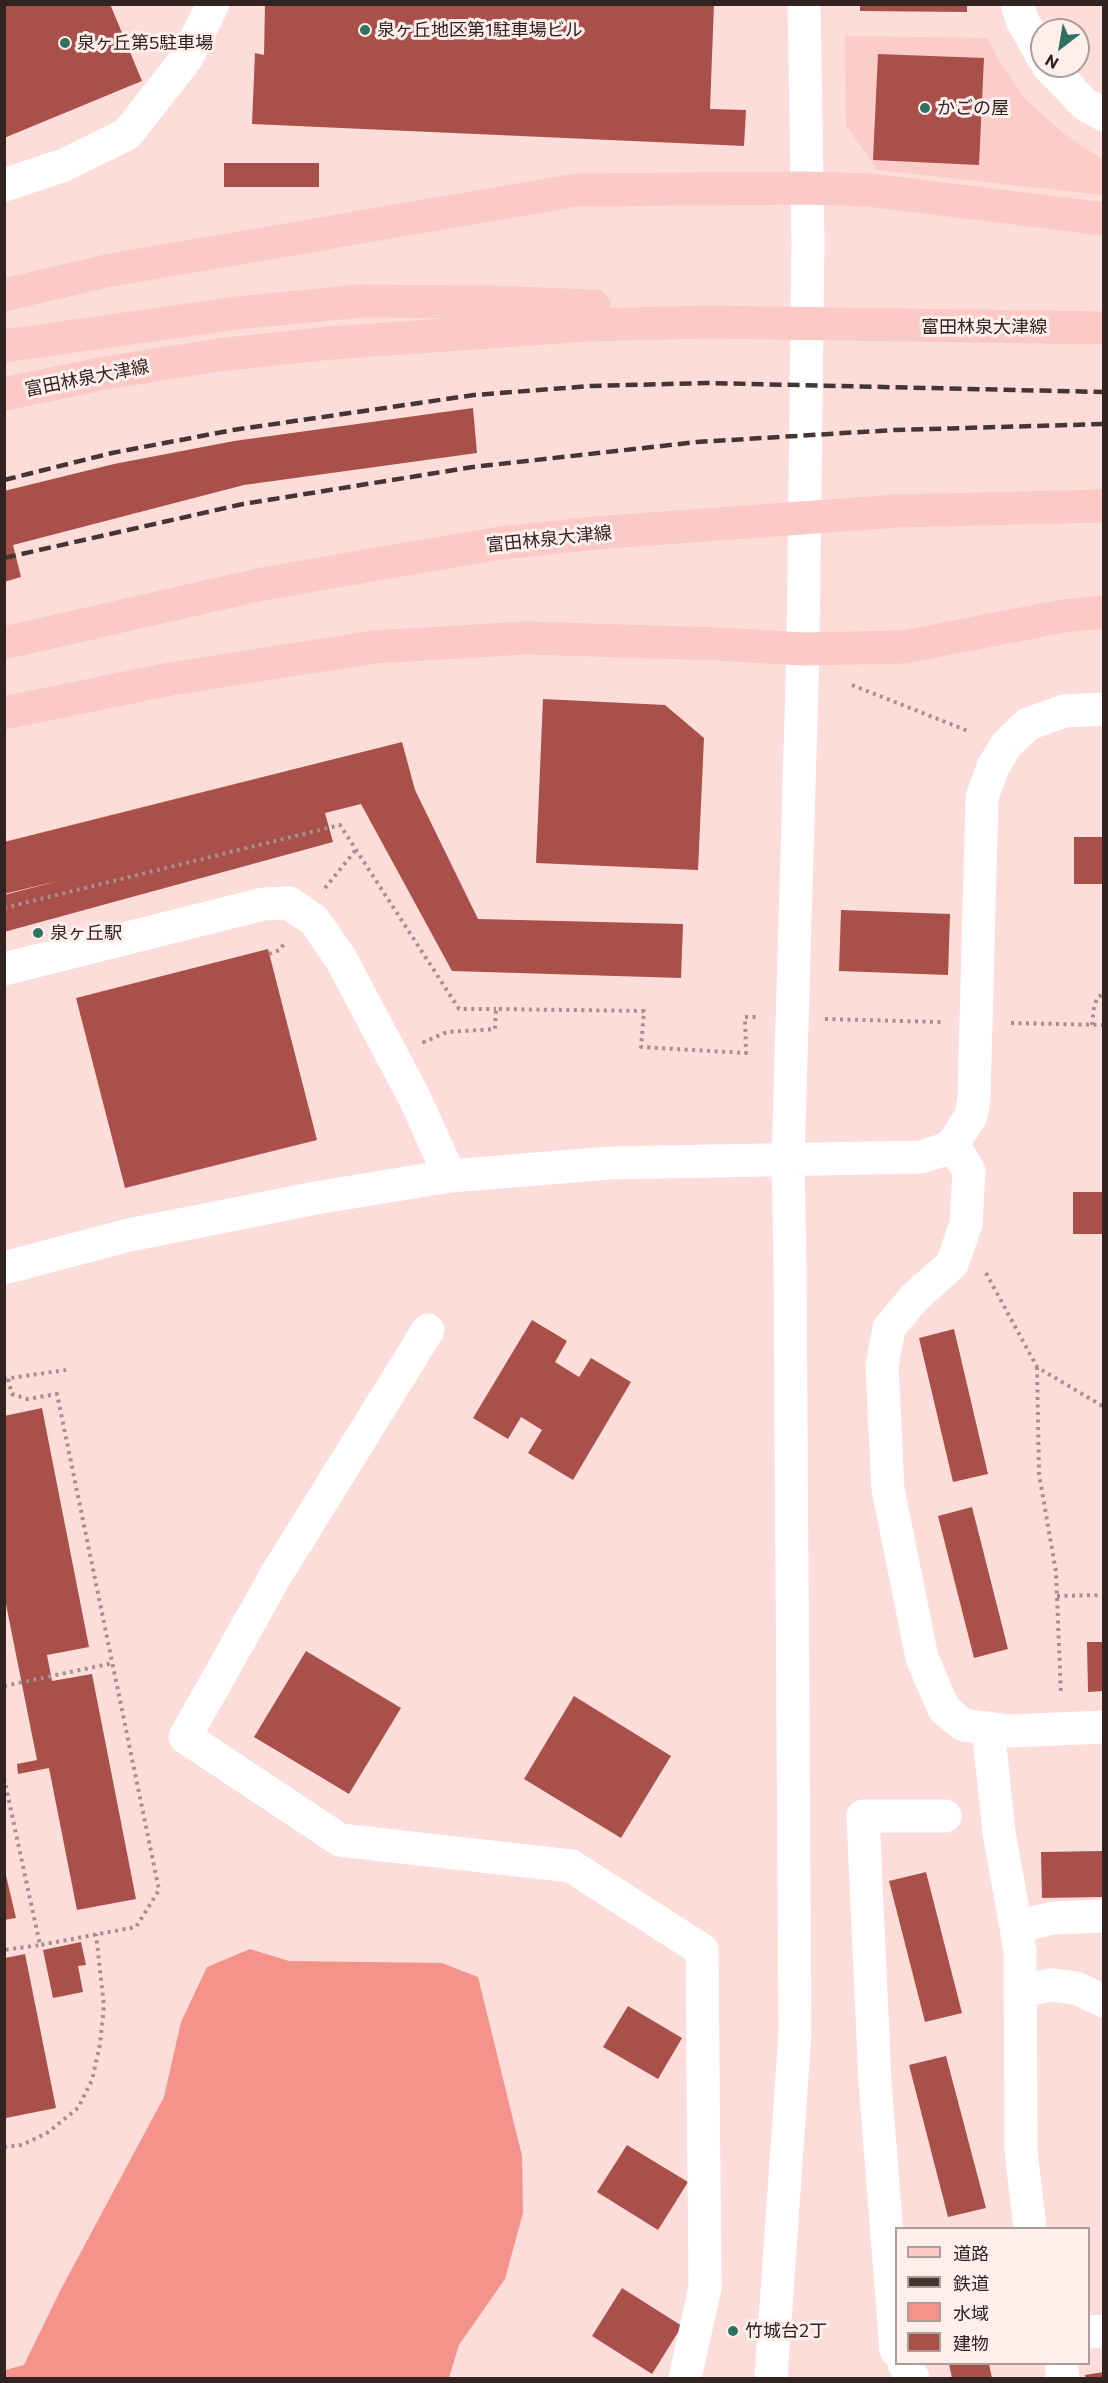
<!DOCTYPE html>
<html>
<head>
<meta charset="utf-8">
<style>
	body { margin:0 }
	#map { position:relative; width:1108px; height:2383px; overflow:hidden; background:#fcddda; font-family:Commissioner,"Noto Sans JP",sans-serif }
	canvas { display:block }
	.frame { position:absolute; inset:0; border:6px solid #302321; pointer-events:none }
	.legend { position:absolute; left:895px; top:2227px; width:195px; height:138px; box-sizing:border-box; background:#feeeec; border:2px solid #ac9d9b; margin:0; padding:8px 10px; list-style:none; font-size:18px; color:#302321 }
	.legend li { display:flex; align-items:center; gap:12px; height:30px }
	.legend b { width:30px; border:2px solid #ac9d9b }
	.north { position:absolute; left:1030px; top:18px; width:60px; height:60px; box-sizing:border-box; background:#feeeec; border:2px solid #ac9d9b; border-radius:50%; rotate:211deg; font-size:16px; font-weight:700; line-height:24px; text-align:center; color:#302321 }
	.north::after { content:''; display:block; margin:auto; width:21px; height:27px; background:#307161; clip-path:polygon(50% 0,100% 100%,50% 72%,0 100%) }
</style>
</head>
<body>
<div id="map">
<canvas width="1108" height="2383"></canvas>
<div class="frame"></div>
<ul class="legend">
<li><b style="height:8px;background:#fbcac6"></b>道路</li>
<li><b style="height:8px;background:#453634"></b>鉄道</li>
<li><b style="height:16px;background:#f3938b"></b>水域</li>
<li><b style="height:16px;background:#a9504b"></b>建物</li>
</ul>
<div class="north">N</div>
</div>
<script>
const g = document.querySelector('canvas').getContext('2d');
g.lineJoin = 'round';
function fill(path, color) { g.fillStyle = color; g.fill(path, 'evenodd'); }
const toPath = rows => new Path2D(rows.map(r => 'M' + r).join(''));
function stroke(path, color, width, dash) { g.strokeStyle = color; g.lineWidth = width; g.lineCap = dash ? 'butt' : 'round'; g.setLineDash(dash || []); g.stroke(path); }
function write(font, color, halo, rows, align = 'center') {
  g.font = font + ' Commissioner,"Noto Sans JP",sans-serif'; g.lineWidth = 6; g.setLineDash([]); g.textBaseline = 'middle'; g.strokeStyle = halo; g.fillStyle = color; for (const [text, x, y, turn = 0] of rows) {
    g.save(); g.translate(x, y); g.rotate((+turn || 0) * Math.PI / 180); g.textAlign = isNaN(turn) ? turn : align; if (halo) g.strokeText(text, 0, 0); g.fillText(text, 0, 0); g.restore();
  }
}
fill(toPath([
	[845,36,988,38,999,61,1026,100,1066,135,1103,160,1103,195,877,170,846,125]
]), '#fbccc8');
fill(toPath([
	[250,1949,289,1961,442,1963,478,1977,522,2156,523,2213,505,2279,459,2345,449,2378,5,2378,5,2370,24,2365,60,2291,164,2097,181,2022,207,1967]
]), '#f3938b');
fill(toPath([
	[4,4,110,4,142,81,4,138],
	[265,4,714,4,710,109,746,110,744,146,252,124,255,53,264,55],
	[860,4,967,4,967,12,860,11],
	[878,54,984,58,979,165,873,160],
	[224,163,319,163,319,187,224,187],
	[473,408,477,453,244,485,13,545,21,577,4,582,4,491,114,464,234,441],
	[543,699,665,705,704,738,698,870,536,863],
	[402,742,415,790,478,919,683,924,681,978,452,971,361,804,325,813,333,842,4,932,4,895,62,880,4,894,4,842],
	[1074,837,1104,837,1104,884,1074,884],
	[841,910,950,914,948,975,839,971],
	[268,949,317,1140,125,1188,76,998],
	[1073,1192,1104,1192,1104,1234,1073,1234],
	[532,1320,567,1341,555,1362,579,1377,591,1358,631,1382,573,1480,528,1453,542,1430,521,1417,508,1439,473,1418],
	[954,1329,988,1474,953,1482,919,1338],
	[42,1408,89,1647,47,1655,52,1681,92,1674,136,1899,77,1910,49,1768,18,1774,17,1764,37,1760,4,1594,4,1416],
	[972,1507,1008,1649,974,1658,938,1516],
	[1087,1642,1104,1642,1104,1691,1088,1692],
	[306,1651,401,1708,349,1794,254,1737],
	[574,1696,671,1756,621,1838,524,1779],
	[1104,1851,1104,1897,1042,1898,1041,1852],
	[4,1867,16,1918,4,1920],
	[926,1872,962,2013,925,2022,889,1881],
	[81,1942,86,1965,78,1966,83,1992,53,1998,43,1950],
	[25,1954,56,2108,6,2118,5,1958],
	[628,2006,682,2038,658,2079,603,2047],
	[946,2056,986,2208,948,2217,909,2065],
	[627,2145,688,2182,658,2230,597,2192],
	[622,2288,682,2326,652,2374,592,2336],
	[949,2364,989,2364,992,2378,952,2378],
	[1104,2372,1104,2378,1086,2378,1085,2375]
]), '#a9504b');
stroke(toPath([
	[852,685,968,731],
	[325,888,355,851],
	[4,908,340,825,459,1009,496,1009],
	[269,954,280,950,285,942],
	[825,1019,941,1022],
	[1011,1023,1104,1025],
	[1092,1025,1094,1007,1097,998,1104,993],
	[425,1043,424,1042,447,1032,495,1029,496,1009,644,1011,641,1047,746,1053,745,1017,758,1017],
	[986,1273,1037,1367,1104,1407],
	[1037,1367,1039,1474,1056,1572,1061,1695],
	[4,1379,66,1370],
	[8,1379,12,1394,27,1399,57,1394,159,1890,136,1927,40,1945],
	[1057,1596,1104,1595],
	[4,1686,113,1663],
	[4,1778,40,1945,4,1950],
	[4,2147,22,2145,47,2133,78,2108,92,2080,100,2044,104,2006,96,1934]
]), '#a78f8d', 4, [3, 4.5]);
stroke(toPath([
	[1017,4,1022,20,1042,56],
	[1048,66,1086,105,1104,115],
	[4,185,64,165,127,134,186,59,213,4],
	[4,969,263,904,289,903,314,920,341,959,414,1097,450,1176],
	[953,1144,969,1171,966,1224,952,1264,915,1297,889,1328,882,1366,888,1489,922,1658,944,1709,963,1725,1010,1731,1104,1727],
	[4,1268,129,1235,316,1198,450,1176,611,1163,921,1157,943,1150,953,1144,971,1116,974,1098,982,797,993,767,1006,745,1028,724,1064,711,1104,709],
	[428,1330,276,1575,185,1737,340,1840,571,1866,702,1950,705,2288,685,2378],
	[988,1728,999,1832,1020,1950,1021,2151,1030,2228],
	[1016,1927,1053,1918,1104,1916],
	[1020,1992,1050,1985,1076,1988,1104,2001],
	[1088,2332,1104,2331],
	[896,2350,875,2082,863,1816,945,1816],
	[904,2364,913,2378],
	[1061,2364,1063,2378],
	[771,2378,795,2033,790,1268,788,1161,803,649,808,242,804,4]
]), '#fff', 33);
stroke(toPath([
	[4,295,106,271,576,190,807,188,869,190,1104,219],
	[4,346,237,313,360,301,485,302,594,306],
	[4,394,101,374,218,355,331,343,588,325,707,322,1104,328],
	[4,643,262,584,494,544,595,533,897,511,1104,506],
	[4,713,170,679,374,647,526,638,719,644,803,649,904,647,1063,616,1104,612]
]), '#fbcac6', 33);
stroke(toPath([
	[4,480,112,453,233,430,474,395,591,386,707,383,1104,392],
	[4,558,243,504,473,467,697,442,894,430,1104,424]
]), '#453634', 4.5, [12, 6]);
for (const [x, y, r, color] of [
	[365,30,6,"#307161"],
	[65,43,6,"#307161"],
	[925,108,6,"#307161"],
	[38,933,6,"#307161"],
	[733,2331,6,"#307161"]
]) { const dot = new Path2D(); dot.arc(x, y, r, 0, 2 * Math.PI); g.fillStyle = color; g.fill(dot); stroke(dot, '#feeeec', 2); }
write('18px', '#302321', '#feeeec', [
	["泉ヶ丘地区第1駐車場ビル",377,30],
	["泉ヶ丘第5駐車場",77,43],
	["かごの屋",937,108],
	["泉ヶ丘駅",50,933],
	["竹城台2丁",745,2331]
], 'left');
write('18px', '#302321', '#feeeec', [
	["富田林泉大津線",984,327],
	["富田林泉大津線",87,378,-11],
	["富田林泉大津線",549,539,-6]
]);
</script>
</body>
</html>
